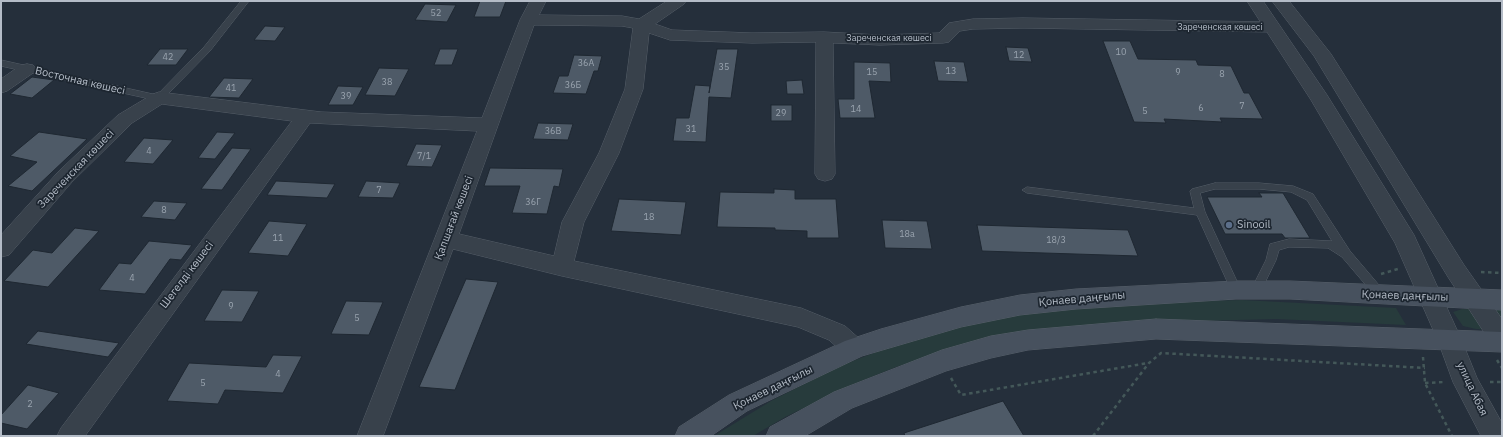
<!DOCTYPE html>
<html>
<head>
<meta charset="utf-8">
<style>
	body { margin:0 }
	#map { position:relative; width:1503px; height:437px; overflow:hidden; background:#252f3b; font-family:"IBM Plex Sans",sans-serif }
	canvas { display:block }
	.frame { position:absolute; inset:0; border:2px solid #b4bcc7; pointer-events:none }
</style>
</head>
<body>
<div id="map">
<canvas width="1503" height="437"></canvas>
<div class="frame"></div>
</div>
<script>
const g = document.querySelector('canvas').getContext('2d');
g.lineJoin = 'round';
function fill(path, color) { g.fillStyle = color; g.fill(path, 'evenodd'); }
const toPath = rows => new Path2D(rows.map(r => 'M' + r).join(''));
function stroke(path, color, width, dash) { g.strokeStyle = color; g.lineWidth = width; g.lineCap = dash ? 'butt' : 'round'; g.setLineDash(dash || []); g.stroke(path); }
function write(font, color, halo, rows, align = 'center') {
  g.font = font + ' "IBM Plex Sans",sans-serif'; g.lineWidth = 3.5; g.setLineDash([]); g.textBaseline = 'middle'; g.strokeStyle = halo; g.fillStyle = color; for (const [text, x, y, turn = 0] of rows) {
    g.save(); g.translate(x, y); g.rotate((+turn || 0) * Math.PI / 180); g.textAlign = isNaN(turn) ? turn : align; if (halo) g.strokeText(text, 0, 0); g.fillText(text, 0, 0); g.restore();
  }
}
fill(toPath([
	[1242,300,1396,308,1406,325,1276,319,1161,322,977,342,896,367,854,384,785,417,753,436,714,436,771,401,840,366,884,349,998,316,1150,302],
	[1462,309,1502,310,1502,330,1476,329,1463,326,1453,312]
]), '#273b3c');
const building = toPath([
	[480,1,506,1,500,17,474,17,480,1],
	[425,4,456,5,447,22,415,20,425,4],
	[265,26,285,27,275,41,254,40,265,26],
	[1103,41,1130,41,1138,59,1196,60,1198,65,1231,66,1244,93,1249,93,1263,119,1220,118,1222,122,1164,119,1166,123,1134,122,1103,41],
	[1006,47,1028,48,1032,62,1009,61,1006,47],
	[160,49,188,49,176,65,147,65,160,49],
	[440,49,458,49,452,65,434,65,440,49],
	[717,49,738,49,731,98,709,97,706,142,673,141,676,118,689,118,695,85,710,86,709,93,717,49],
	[574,55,602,56,598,71,594,71,586,94,553,93,559,76,568,76,574,55],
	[934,61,964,62,968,82,938,81,934,61],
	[854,62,890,63,891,82,869,81,875,118,840,118,838,99,854,99,854,62],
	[379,68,409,69,395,96,365,95,379,68],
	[32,77,54,80,32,98,10,94,32,77],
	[224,78,253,79,239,98,209,97,224,78],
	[802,80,804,94,787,94,786,81,802,80],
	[338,86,363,87,353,105,328,105,338,86],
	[771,105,792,105,792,121,771,121,771,105],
	[538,123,573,124,568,140,533,139,538,123],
	[39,132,87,139,32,191,8,186,37,162,10,156,39,132],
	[217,132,235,133,215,159,198,158,217,132],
	[144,138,173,140,153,164,124,162,144,138],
	[416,144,442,145,432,167,406,166,416,144],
	[232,148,251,149,222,190,201,189,232,148],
	[490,168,563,169,559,187,554,186,547,214,512,213,520,186,484,186,490,168],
	[276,181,335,184,327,198,267,195,276,181],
	[366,181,400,183,393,198,358,197,366,181],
	[774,189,795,190,795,199,836,199,839,238,807,238,807,231,775,230,775,228,717,227,720,192,774,193,774,189],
	[1259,193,1283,193,1310,238,1285,238,1282,234,1225,234,1207,197,1262,197,1259,193],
	[619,199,686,202,681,235,611,231,619,199],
	[154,201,187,203,175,220,141,217,154,201],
	[882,220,927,221,932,249,885,248,882,220],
	[269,221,307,224,288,256,248,253,269,221],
	[977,225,1128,230,1138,256,982,251,977,225],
	[75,228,99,231,48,287,4,281,33,250,52,253,75,228],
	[149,241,192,245,181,260,170,259,145,294,99,290,119,263,131,264,149,241],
	[466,279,498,282,455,390,419,387,466,279],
	[222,290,259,291,242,322,204,321,222,290],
	[346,301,383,302,369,335,331,334,346,301],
	[38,331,119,343,108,357,26,344,38,331],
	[273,355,302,356,283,393,225,390,218,404,167,401,189,363,266,367,273,355],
	[28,385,59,393,27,429,1,423,1,415,28,385],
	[1003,401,1024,436,905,436,904,433,1003,401]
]);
fill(building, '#4e5a67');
stroke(building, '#1f2832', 1);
const service = toPath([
	[241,1,249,1,210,51,162,100,159,101,1,66,1,60,157,95,204,47,241,1],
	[1215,183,1259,183,1293,186,1313,194,1350,251,1384,291,1385,294,1384,297,1380,298,1376,297,1342,257,1328,248,1289,247,1279,250,1276,260,1260,293,1256,294,1252,293,1251,290,1266,260,1270,244,1289,239,1332,241,1307,200,1291,192,1259,189,1215,189,1200,193,1205,212,1241,290,1240,293,1236,294,1232,293,1231,290,1197,215,1027,193,1022,190,1027,187,1194,208,1190,191,1192,189,1215,183]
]);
const minor = toPath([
	[530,1,546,1,539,15,622,16,639,19,667,1,686,1,684,4,655,24,672,30,752,33,824,32,880,35,939,33,949,23,973,19,1023,18,1271,22,1277,23,1279,27,1277,31,1271,32,1023,28,973,29,960,31,949,42,943,43,880,45,833,43,835,174,832,179,825,181,818,179,815,174,816,42,752,43,670,40,649,33,643,89,619,153,584,222,574,261,801,308,845,326,862,341,866,348,862,355,854,358,846,355,829,340,798,327,562,276,453,249,383,436,357,436,477,131,310,123,85,436,57,436,61,428,292,121,162,104,132,123,72,182,9,255,1,257,1,235,58,172,118,115,153,94,159,92,321,112,482,118,520,20,530,1],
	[534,25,622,26,633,28,625,89,599,153,562,222,554,256,459,234,534,25],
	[27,64,33,65,36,69,33,73,7,91,1,93,1,79,21,65,27,64]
]);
const tertiary = toPath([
	[1247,1,1263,1,1327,95,1414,235,1462,341,1477,378,1502,423,1502,436,1481,436,1453,382,1438,341,1395,243,1311,100,1247,1],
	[1272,1,1289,1,1331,54,1464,265,1502,319,1502,349,1493,346,1448,277,1314,56,1272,1]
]);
const secondary = toPath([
	[1236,281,1290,281,1502,290,1502,310,1290,299,1236,299,1076,309,1020,315,961,327,862,356,747,411,711,436,675,436,679,427,729,395,845,341,881,329,961,307,1020,295,1076,289,1236,281],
	[1156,319,1502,332,1502,352,1156,339,1028,350,991,358,946,371,852,408,805,436,766,436,770,427,834,392,942,350,991,336,1028,330,1156,319]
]);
stroke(service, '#565f69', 1);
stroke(minor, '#565f69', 1);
stroke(tertiary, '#565f69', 1);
stroke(secondary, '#565f69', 1);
stroke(toPath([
	[1481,272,1502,273],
	[1381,274,1398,269],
	[1423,357,1425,383,1452,436],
	[1497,360,1502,368],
	[951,378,961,395,1148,363],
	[1490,382,1502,382],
	[1425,383,1445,382],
	[1093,436,1149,363,1161,353,1425,368]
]), '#445859', 2.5, [3.5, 3.5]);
fill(service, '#38414b');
fill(minor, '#38414b');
fill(tertiary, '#38414b');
fill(secondary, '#47515e');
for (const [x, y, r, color] of [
	[1229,225,4,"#5c6f8a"]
]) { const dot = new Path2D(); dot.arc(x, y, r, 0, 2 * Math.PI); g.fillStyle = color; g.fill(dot); stroke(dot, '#1d2630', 1.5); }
write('9px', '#9aa4af', null, [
	["52",436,13],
	["10",1121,52],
	["12",1019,55],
	["42",168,57],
	["36А",586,63],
	["35",724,67],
	["13",951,71],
	["15",872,72],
	["9",1178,72],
	["8",1222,74],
	["38",387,82],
	["36Б",573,85],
	["41",231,88],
	["39",346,96],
	["7",1242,106],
	["6",1201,108],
	["14",856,109],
	["5",1145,111],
	["29",781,113],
	["31",691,129],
	["36В",553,131],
	["4",149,151],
	["7/1",424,156],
	["7",379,190],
	["36Г",533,202],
	["8",164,210],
	["18",649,217],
	["18а",907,234],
	["11",278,238],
	["18/3",1056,240],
	["4",132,278],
	["9",231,306],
	["5",357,318],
	["4",278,374],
	["5",203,383],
	["2",30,404]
]);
write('9px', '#b4bcc7', '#1d2630', [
	["Зареченская көшесі",1220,27],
	["Зареченская көшесі",889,38]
]);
write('11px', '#b4bcc7', '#1d2630', [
	["Восточная көшесі",80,81,13],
	["Зареченская көшесі",76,169,-46],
	["Қапшағай көшесі",454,218,-69],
	["Шегелді көшесі",187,275,-53],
	["Қонаев даңғылы",1405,296,2],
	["Қонаев даңғылы",1082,299,-5],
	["Қонаев даңғылы",773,388,-26],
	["улица Абая",1472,389,65]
]);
write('11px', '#b4bcc7', '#1d2630', [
	["Sinooil",1237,225]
], 'left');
</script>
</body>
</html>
